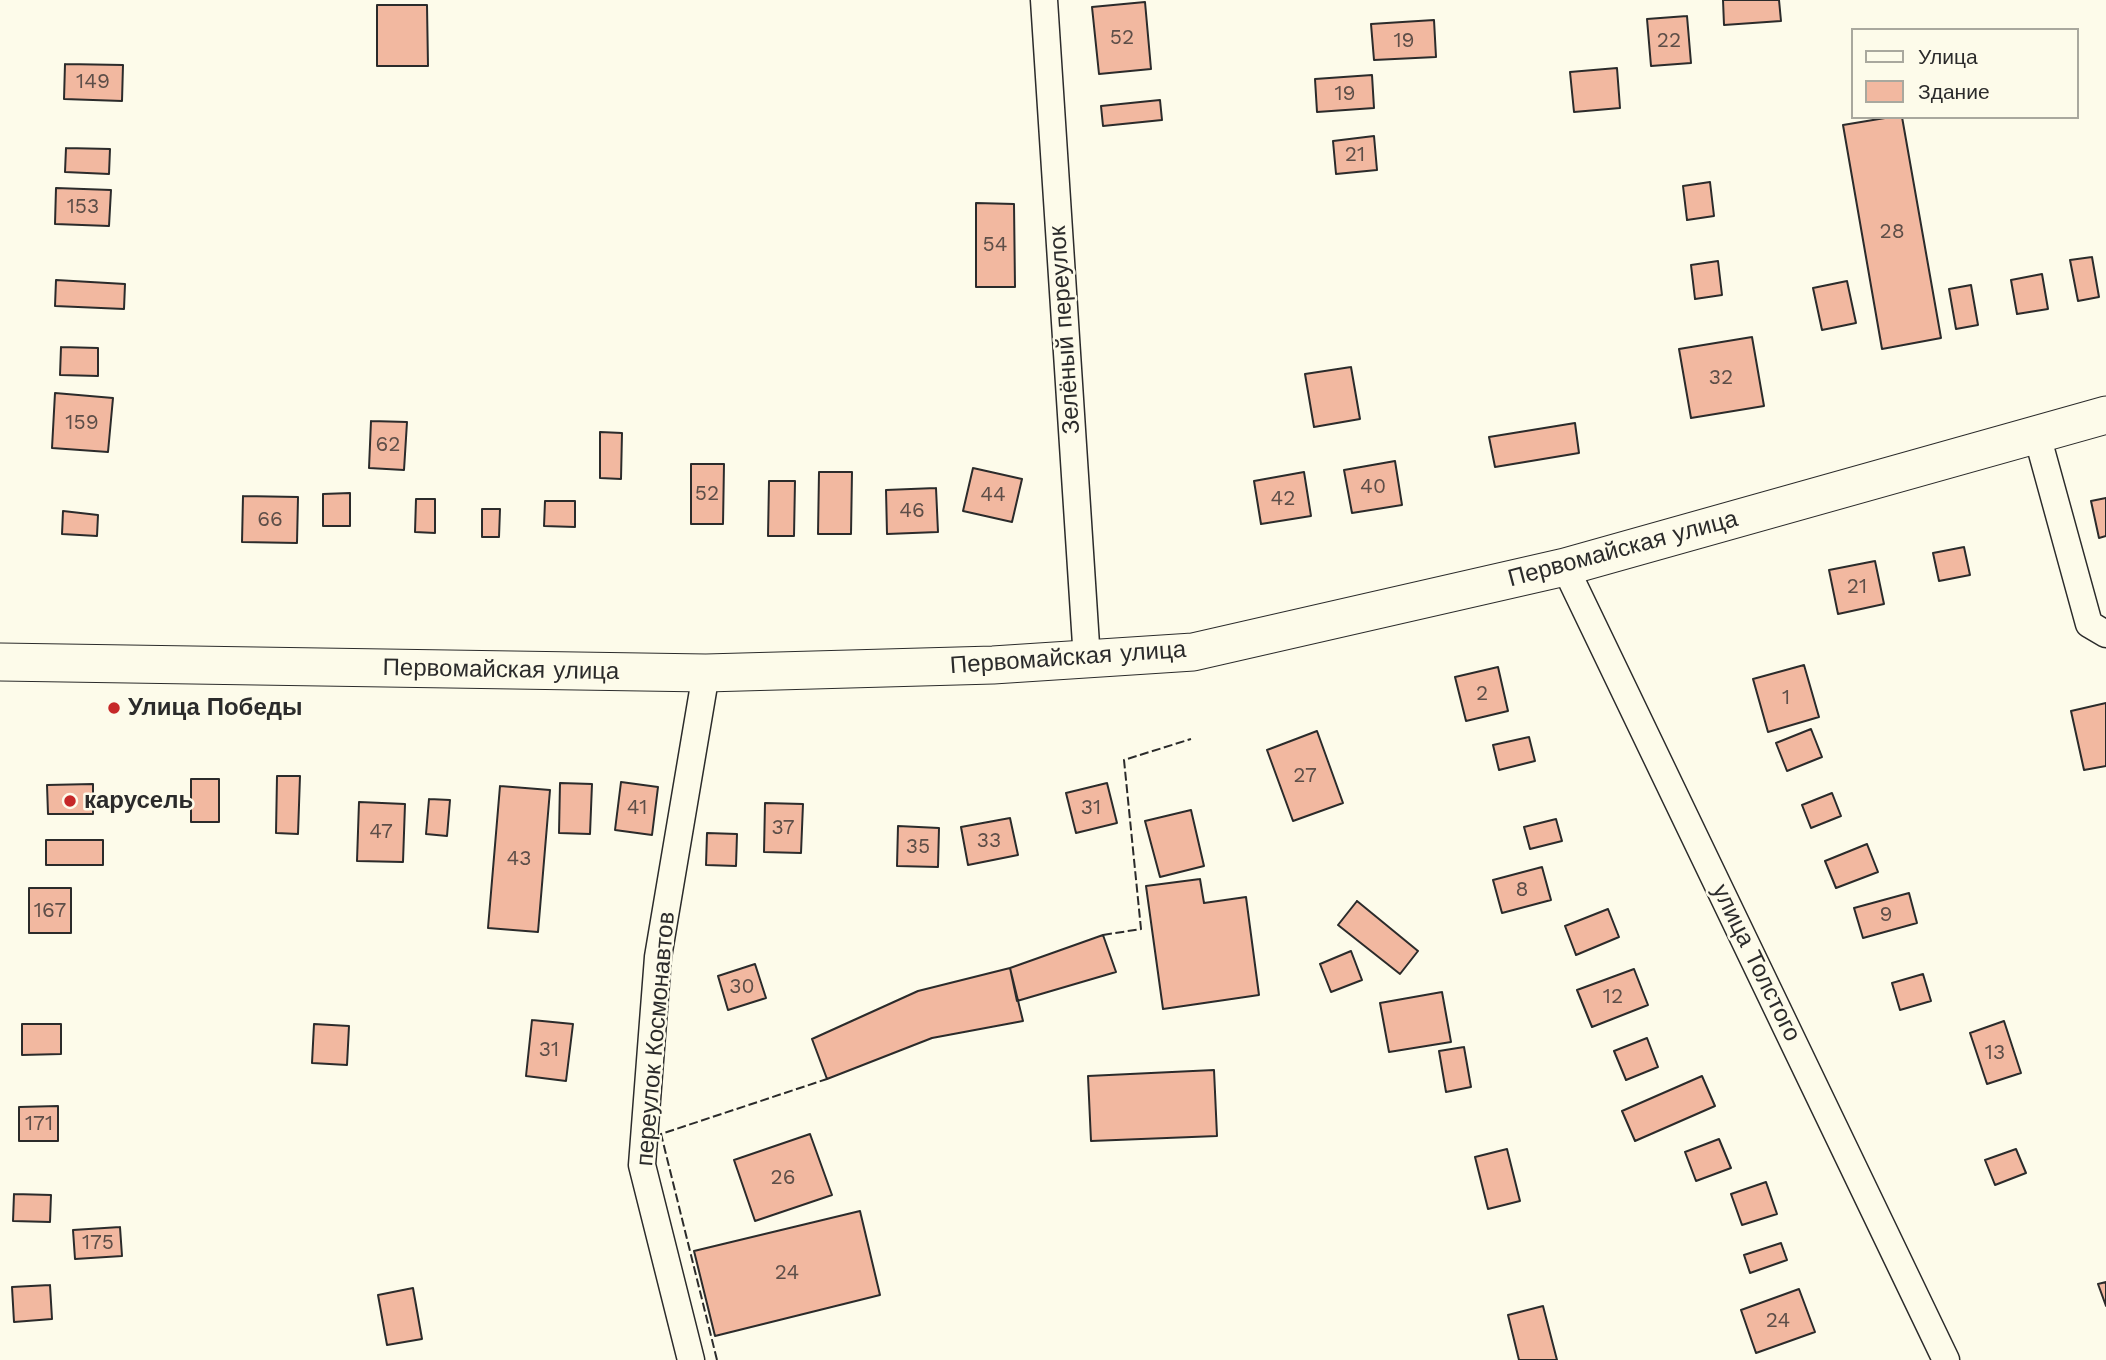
<!DOCTYPE html>
<html>
<head>
<meta charset="utf-8">
<style>
	body { margin:0 }
	#map { position:relative; width:2106px; height:1360px; overflow:hidden; background:#fdfbea; font-family:"Work Sans",sans-serif }
	canvas { display:block }
	.legend { position:absolute; left:1851px; top:28px; width:228px; height:91px; box-sizing:border-box; background:#fdfbea; border:2px solid #a9a89e; margin:0; padding:9px 12px; list-style:none; font-size:21px; color:#2b2b2b }
	.legend li { display:flex; align-items:center; gap:14px; height:35px }
	.legend b { width:35px; border:2px solid #a9a89e }
</style>
</head>
<body>
<div id="map">
<canvas width="2106" height="1360"></canvas>
<ul class="legend">
<li><b style="height:9px;background:#fdfbea"></b>Улица</li>
<li><b style="height:19px;background:#f2b8a0"></b>Здание</li>
</ul>
</div>
<script>
const g = document.querySelector('canvas').getContext('2d');
g.lineJoin = 'round';
function fill(path, color) { g.fillStyle = color; g.fill(path, 'evenodd'); }
const toPath = rows => new Path2D(rows.map(r => 'M' + r).join(''));
function stroke(path, color, width, dash) { g.strokeStyle = color; g.lineWidth = width; g.lineCap = dash ? 'butt' : 'round'; g.setLineDash(dash || []); g.stroke(path); }
function write(font, color, halo, rows, align = 'center') {
  g.font = font + ' "Work Sans",sans-serif'; g.lineWidth = 5; g.setLineDash([]); g.textBaseline = 'middle'; g.strokeStyle = halo; g.fillStyle = color; for (const [text, x, y, turn = 0] of rows) {
    g.save(); g.translate(x, y); g.rotate((+turn || 0) * Math.PI / 180); g.textAlign = isNaN(turn) ? turn : align; if (halo) g.strokeText(text, 0, 0); g.fillText(text, 0, 0); g.restore();
  }
}
const building = toPath([
	[1723,0,1779,0,1781,21,1724,25,1723,0],
	[1145,2,1151,69,1099,74,1092,7,1145,2],
	[377,5,427,5,428,66,377,66,377,5],
	[1687,16,1691,63,1651,66,1647,19,1687,16],
	[1434,20,1436,57,1374,60,1371,24,1434,20],
	[65,64,123,65,122,101,64,99,65,64],
	[1617,68,1620,108,1574,112,1570,72,1617,68],
	[1372,75,1374,108,1317,112,1315,79,1372,75],
	[1160,100,1162,120,1103,126,1101,106,1160,100],
	[1891,117,1902,117,1941,338,1882,349,1843,125,1891,117],
	[1374,136,1377,170,1336,174,1333,141,1374,136],
	[66,148,110,149,109,174,65,172,66,148],
	[1710,182,1714,216,1687,220,1683,186,1710,182],
	[56,188,111,190,109,226,55,224,56,188],
	[976,203,1014,204,1015,287,976,287,976,203],
	[2092,257,2099,297,2078,301,2070,260,2092,257],
	[1718,261,1722,295,1695,299,1691,265,1718,261],
	[2042,274,2048,309,2017,314,2011,280,2042,274],
	[56,280,125,284,124,309,55,306,56,280],
	[1847,281,1856,323,1822,330,1813,288,1847,281],
	[1971,285,1978,325,1956,329,1949,289,1971,285],
	[1752,337,1764,406,1691,418,1679,349,1752,337],
	[61,347,98,348,98,376,60,375,61,347],
	[1351,367,1360,419,1314,427,1305,374,1351,367],
	[55,393,113,398,108,452,52,448,55,393],
	[371,421,407,422,404,470,369,468,371,421],
	[1575,423,1579,453,1495,467,1489,437,1575,423],
	[600,432,622,433,621,479,600,478,600,432],
	[1395,461,1402,505,1352,513,1344,470,1395,461],
	[691,464,724,464,723,524,691,524,691,464],
	[973,468,1022,479,1012,522,963,511,973,468],
	[819,472,852,472,851,534,818,534,819,472],
	[1304,472,1311,516,1261,524,1254,481,1304,472],
	[769,481,795,481,794,536,768,536,769,481],
	[936,488,938,532,887,534,886,490,936,488],
	[350,493,350,526,323,526,323,494,350,493],
	[243,496,298,497,297,543,242,542,243,496],
	[2106,498,2106,536,2099,538,2091,501,2106,498],
	[416,499,435,499,435,533,415,532,416,499],
	[545,501,575,501,575,527,544,526,545,501],
	[482,509,500,509,499,537,482,537,482,509],
	[63,511,98,515,97,536,62,534,63,511],
	[1964,547,1970,575,1939,581,1933,553,1964,547],
	[1875,561,1884,604,1838,614,1829,570,1875,561],
	[1804,665,1819,717,1768,732,1753,679,1804,665],
	[1498,667,1508,711,1466,721,1455,677,1498,667],
	[2106,703,2106,766,2084,770,2071,711,2106,703],
	[1811,729,1822,757,1787,771,1776,743,1811,729],
	[1317,731,1343,803,1293,821,1267,750,1317,731],
	[1529,737,1535,761,1499,770,1493,745,1529,737],
	[277,776,300,776,298,834,276,833,277,776],
	[191,779,219,779,219,822,191,822,191,779],
	[621,782,658,787,652,835,615,830,621,782],
	[560,783,592,784,590,834,559,833,560,783],
	[1107,783,1117,823,1076,833,1066,793,1107,783],
	[93,784,93,814,48,814,47,785,93,784],
	[500,786,550,790,538,932,488,928,500,786],
	[1832,793,1841,816,1811,828,1802,805,1832,793],
	[429,799,450,800,447,836,426,834,429,799],
	[359,802,405,804,403,862,357,861,359,802],
	[765,803,803,804,801,853,764,852,765,803],
	[1191,810,1204,866,1160,877,1145,821,1191,810],
	[1010,818,1018,855,968,865,961,827,1010,818],
	[1556,819,1562,841,1530,849,1524,827,1556,819],
	[898,826,939,828,938,867,897,866,898,826],
	[707,833,737,834,736,866,706,865,707,833],
	[46,840,103,840,103,865,46,865,46,840],
	[1867,844,1878,872,1836,888,1825,861,1867,844],
	[1542,867,1551,900,1502,913,1493,880,1542,867],
	[1200,879,1204,903,1246,897,1259,995,1163,1009,1146,886,1200,879],
	[29,888,71,888,71,933,29,933,29,888],
	[1909,893,1917,923,1863,938,1854,908,1909,893],
	[1357,901,1418,951,1400,974,1338,925,1357,901],
	[1608,909,1619,937,1576,955,1565,926,1608,909],
	[1103,935,1116,972,1017,1001,1010,968,1103,935],
	[1351,951,1362,980,1331,992,1320,964,1351,951],
	[755,964,766,998,728,1010,718,976,755,964],
	[1010,968,1023,1021,932,1038,827,1079,812,1039,918,991,1010,968],
	[1634,969,1648,1005,1592,1027,1577,990,1634,969],
	[1923,974,1931,1001,1900,1010,1892,983,1923,974],
	[1442,992,1451,1042,1389,1052,1380,1003,1442,992],
	[532,1020,573,1024,566,1081,526,1076,532,1020],
	[2004,1021,2021,1073,1987,1084,1970,1033,2004,1021],
	[22,1024,61,1024,61,1054,22,1055,22,1024],
	[314,1024,349,1026,347,1065,312,1063,314,1024],
	[1647,1038,1658,1067,1626,1080,1614,1051,1647,1038],
	[1464,1047,1471,1087,1446,1092,1439,1051,1464,1047],
	[1214,1070,1217,1136,1091,1141,1088,1076,1214,1070],
	[1702,1076,1715,1106,1635,1141,1622,1111,1702,1076],
	[58,1106,58,1141,19,1141,19,1107,58,1106],
	[810,1134,832,1195,755,1221,734,1160,810,1134],
	[1719,1139,1731,1168,1696,1181,1685,1152,1719,1139],
	[1507,1149,1520,1201,1488,1209,1475,1157,1507,1149],
	[2016,1149,2026,1173,1995,1185,1985,1160,2016,1149],
	[1766,1182,1777,1214,1742,1225,1731,1194,1766,1182],
	[14,1194,51,1195,50,1222,13,1221,14,1194],
	[860,1211,880,1295,715,1336,694,1251,860,1211],
	[120,1227,122,1256,75,1259,73,1230,120,1227],
	[1781,1243,1787,1260,1750,1273,1744,1255,1781,1243],
	[2106,1282,2106,1306,2098,1284,2106,1282],
	[50,1285,52,1319,14,1322,12,1287,50,1285],
	[413,1288,422,1339,387,1345,378,1295,413,1288],
	[1799,1289,1815,1332,1756,1353,1741,1310,1799,1289],
	[1543,1306,1557,1360,1519,1360,1508,1315,1543,1306]
]);
fill(building, '#f2b8a0');
stroke(building, '#2b2b2b', 2);
const street = toPath([
	[1044,0,1087,660],
	[2037,435,2089,624,2106,634],
	[1565,567,1946,1360],
	[691,1360,642,1165,658,957,706,673]
]);
const secondary = toPath([
	[0,662,706,673,993,665,1193,652,1565,567,2106,415]
]);
stroke(street, '#2b2b2b', 29);
stroke(secondary, '#2b2b2b', 39);
stroke(street, '#fdfbea', 26);
stroke(secondary, '#fdfbea', 37);
stroke(toPath([
	[1103,935,1141,929,1124,760,1191,739],
	[717,1360,661,1134,827,1079]
]), '#2b2b2b', 2, [9, 3.5]);
for (const [x, y, r, color] of [
	[114,708,7,"#c62828"],
	[70,801,7,"#c62828"]
]) { const dot = new Path2D(); dot.arc(x, y, r, 0, 2 * Math.PI); g.fillStyle = color; g.fill(dot); stroke(dot, '#fdfbea', 2.5); }
write('21px', '#5d4e48', null, [
	["52",1122,38],
	["19",1404,41],
	["22",1669,41],
	["149",93,82],
	["19",1345,94],
	["21",1355,155],
	["153",83,207],
	["28",1892,232],
	["54",995,245],
	["32",1721,378],
	["159",82,423],
	["62",388,445],
	["40",1373,487],
	["52",707,494],
	["44",993,495],
	["42",1283,499],
	["46",912,511],
	["66",270,520],
	["21",1857,587],
	["2",1482,694],
	["1",1786,698],
	["27",1305,776],
	["41",637,808],
	["31",1091,808],
	["37",783,828],
	["47",381,832],
	["33",989,841],
	["35",918,847],
	["43",519,859],
	["8",1522,890],
	["167",50,911],
	["9",1886,915],
	["30",742,987],
	["12",1613,997],
	["31",549,1050],
	["13",1995,1053],
	["171",39,1124],
	["26",783,1178],
	["175",98,1243],
	["24",787,1273],
	["24",1778,1321]
]);
write('24px', '#2b2b2b', '#fdfbea', [
	["Зелёный переулок",1065,330,-94],
	["Первомайская улица",1623,549,-15],
	["Первомайская улица",1068,658,-4],
	["Первомайская улица",501,670,1],
	["улица Толстого",1756,963,64],
	["переулок Космонавтов",656,1039,-85]
]);
write('bold 24px', '#2b2b2b', '#fdfbea', [
	["Улица Победы",128,708],
	["карусель",84,801]
], 'left');
</script>
</body>
</html>
